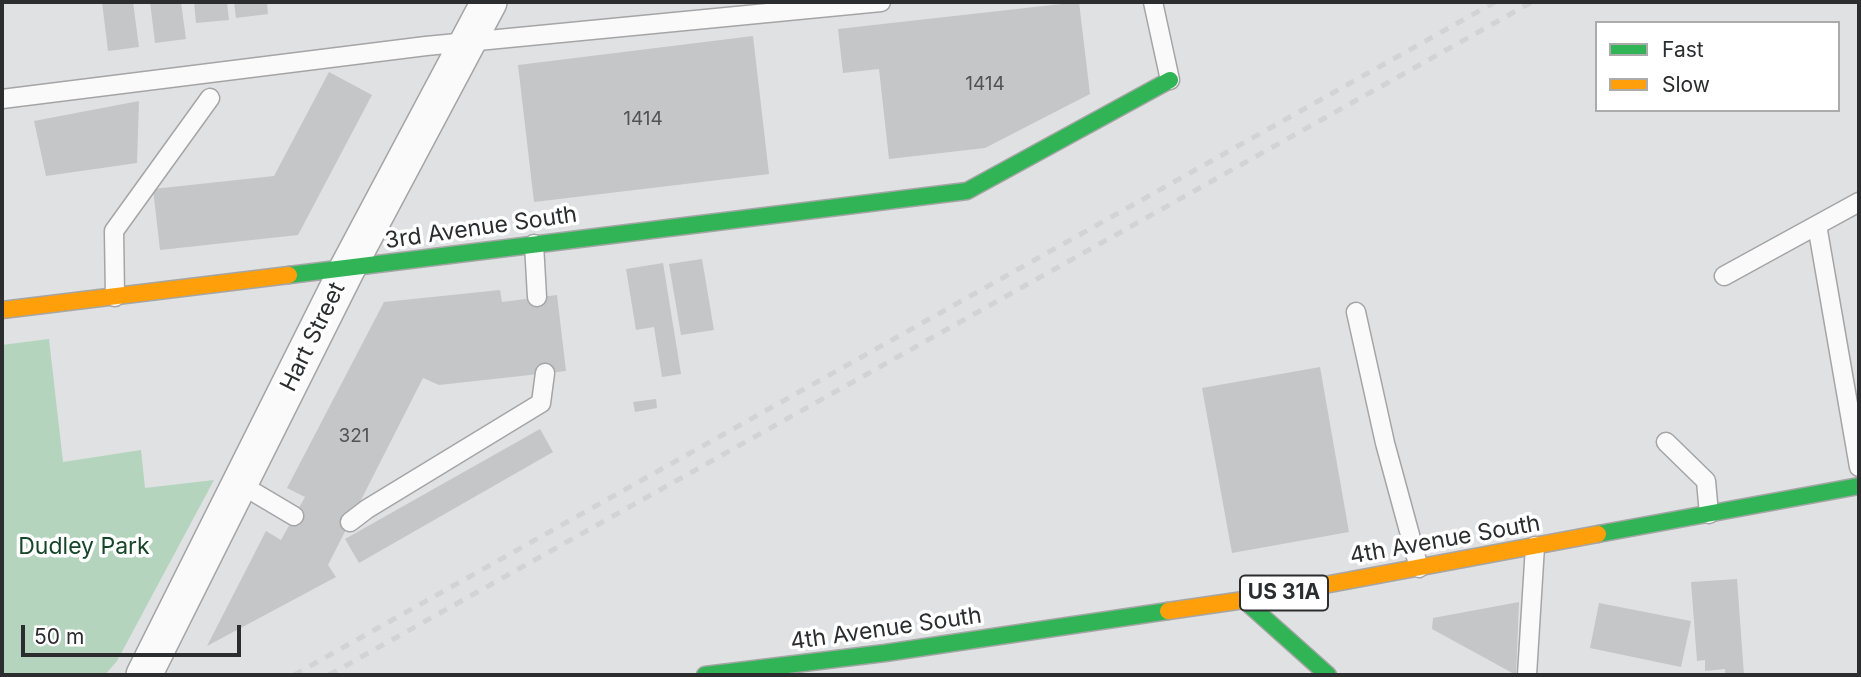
<!DOCTYPE html>
<html>
<head>
<meta charset="utf-8">
<style>
	body { margin:0 }
	#map { position:relative; width:1861px; height:677px; overflow:hidden; background:#e0e1e3; font-family:Inter,sans-serif }
	canvas { display:block }
	.frame { position:absolute; inset:0; border:4px solid #2c2d2e; pointer-events:none }
	.legend { position:absolute; left:1595px; top:21px; width:245px; height:91px; box-sizing:border-box; background:#fff; border:2px solid #ababab; margin:0; padding:9px 12px; list-style:none; font-size:21px; color:#2c2d2e }
	.legend li { display:flex; align-items:center; gap:14px; height:35px }
	.legend b { width:35px; border:2px solid #ababab }
	.scale { position:absolute; left:21px; top:625px; width:220px; height:32px; box-sizing:border-box; border:4px solid #2c2d2e; border-top:0; padding-left:9px; font-size:21px; line-height:24px; white-space:nowrap; color:#2c2d2e; -webkit-text-stroke:5px #fff; paint-order:stroke }
</style>
</head>
<body>
<div id="map">
<canvas width="1861" height="677"></canvas>
<div class="frame"></div>
<ul class="legend">
<li><b style="height:9px;background:#30b455"></b>Fast</li>
<li><b style="height:9px;background:#ff9f0a"></b>Slow</li>
</ul>
<div class="scale">50 m</div>
</div>
<script>
const g = document.querySelector('canvas').getContext('2d');
g.lineJoin = 'round';
function fill(path, color) { g.fillStyle = color; g.fill(path, 'evenodd'); }
const toPath = rows => new Path2D(rows.map(r => 'M' + r).join(''));
function stroke(path, color, width, dash) { g.strokeStyle = color; g.lineWidth = width; g.lineCap = dash ? 'butt' : 'round'; g.setLineDash(dash || []); g.stroke(path); }
function write(font, color, halo, rows, align = 'center') {
  g.font = font + ' Inter,sans-serif'; g.lineWidth = 7; g.setLineDash([]); g.textBaseline = 'middle'; g.strokeStyle = halo; g.fillStyle = color; for (const [text, x, y, turn = 0] of rows) {
    g.save(); g.translate(x, y); g.rotate((+turn || 0) * Math.PI / 180); g.textAlign = isNaN(turn) ? turn : align; if (halo) g.strokeText(text, 0, 0); g.fillText(text, 0, 0); g.restore();
  }
}
fill(toPath([
	[49,339,63,462,141,450,145,488,214,480,117,661,105,675,2,675,2,345]
]), '#b4d4be');
fill(toPath([
	[102,2,133,2,139,47,108,51],
	[150,2,181,2,186,39,155,43],
	[194,2,227,2,229,20,196,23],
	[234,2,267,2,268,14,236,18],
	[1079,2,1090,94,985,148,889,159,879,69,843,73,838,29],
	[753,36,769,174,534,202,518,65],
	[329,72,372,95,298,235,160,250,153,189,274,176],
	[139,101,137,163,46,176,34,121],
	[702,259,714,330,681,335,669,264],
	[663,263,681,374,662,377,654,327,636,330,626,269],
	[500,290,502,302,557,295,566,371,439,385,423,378,328,565,336,577,207,646,266,531,281,540,305,497,287,488,384,302],
	[1320,367,1349,532,1232,553,1202,388],
	[656,399,657,408,635,412,633,402],
	[540,429,553,452,359,563,345,539],
	[1737,579,1744,675,1725,675,1725,669,1705,671,1705,660,1697,661,1691,582],
	[1519,602,1516,675,1432,629,1433,618],
	[1599,603,1691,621,1681,667,1590,648]
]), '#c4c6c7');
const lane = toPath([
	[1153,2,1170,80],
	[2,99,426,46,881,2],
	[1859,202,1817,225,1859,467],
	[534,244,537,297],
	[1724,276,1817,225],
	[115,297,114,231,210,98],
	[1356,312,1385,443,1419,568],
	[1666,442,1706,481,1709,514],
	[240,484,294,516],
	[350,522,367,509,541,403,545,373],
	[1527,675,1535,546]
]);
const street = toPath([
	[144,675,347,269,489,2]
]);
const fast = toPath([
	[289,275,967,191,1170,80],
	[1598,534,1859,486],
	[1244,600,1328,675],
	[705,675,885,653,1168,611]
]);
const slow = toPath([
	[2,310,289,275],
	[1168,611,1244,600,1598,534]
]);
stroke(lane, '#a5a5a6', 21);
stroke(street, '#a5a5a6', 38);
stroke(fast, '#a5a5a6', 19);
stroke(slow, '#a5a5a6', 19);
stroke(lane, '#fafafb', 18);
stroke(street, '#fafafb', 35);
stroke(fast, '#30b455', 16);
stroke(slow, '#ff9f0a', 16);
stroke(toPath([
	[294,675,1495,2],
	[329,675,1532,2]
]), '#d2d3d4', 5, [9, 9]);
write('19px', '#525354', null, [
	["1414",985,84],
	["1414",643,119],
	["321",354,436]
]);
for (const [x, y, w] of [
	[1284,593,88]
]) { const box = new Path2D(); box.roundRect(x - w / 2, y - 17.5, w, 35, 5); g.fillStyle = '#fff'; g.fill(box); stroke(box, '#2c2d2e', 2); }
write('bold 21px', '#2c2d2e', null, [
	["US 31A",1284,593]
]);
write('23px', '#2c2d2e', '#fff', [
	["3rd Avenue South",481,228,-8],
	["Hart Street",313,337,-64],
	["4th Avenue South",1445,540,-10],
	["4th Avenue South",886,629,-8]
]);
write('23px', '#154628', '#fff', [
	["Dudley Park",84,547]
]);
</script>
</body>
</html>
